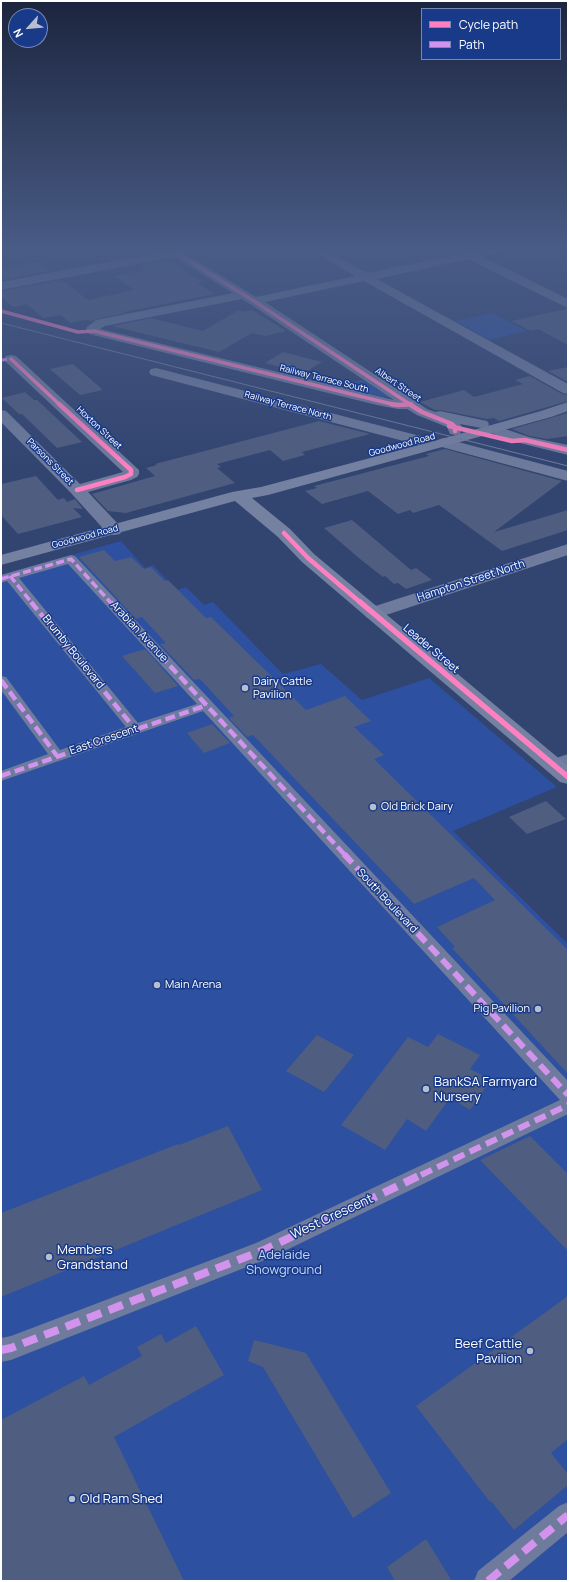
<!DOCTYPE html>
<html>
<head>
<meta charset="utf-8">
<style>
	body { margin:0 }
	#map { position:relative; width:569px; height:1582px; overflow:hidden; background:#324470; font-family:Manrope,sans-serif }
	canvas { display:block }
	.frame { position:absolute; inset:0; border:2px solid #fff; pointer-events:none }
	.legend { position:absolute; left:421px; top:8px; width:140px; height:52px; box-sizing:border-box; background:#193a89; border:1px solid #7589b8; margin:0; padding:5px 7px; list-style:none; font-size:12px; color:#fff }
	.legend li { display:flex; align-items:center; gap:8px; height:20px }
	.legend b { width:20px; border:1px solid #7589b8 }
	.north { position:absolute; left:8px; top:8px; width:40px; height:40px; box-sizing:border-box; background:#193a89; border:1px solid #7589b8; border-radius:50%; rotate:243deg; font-size:11px; font-weight:700; line-height:16px; text-align:center; color:#fff }
	.north::after { content:''; display:block; margin:auto; width:14px; height:18px; background:#b7becd; clip-path:polygon(50% 0,100% 100%,50% 72%,0 100%) }
</style>
</head>
<body>
<div id="map">
<canvas width="569" height="1582"></canvas>
<div class="frame"></div>
<ul class="legend">
<li><b style="height:5px;background:#ff80c0"></b>Cycle path</li>
<li><b style="height:5px;background:#d193ec"></b>Path</li>
</ul>
<div class="north">N</div>
</div>
<script>
const g = document.querySelector('canvas').getContext('2d');
g.lineJoin = 'round';
function fill(path, color) { g.fillStyle = color; g.fill(path, 'evenodd'); }
const toPath = rows => new Path2D(rows.map(r => 'M' + r).join(''));
function stroke(path, color, width, dash) { g.strokeStyle = color; g.lineWidth = width; g.lineCap = dash ? 'butt' : 'round'; g.setLineDash(dash || []); g.stroke(path); }
function write(font, color, halo, rows, align = 'center') {
  g.font = font + ' Manrope,sans-serif'; g.lineWidth = 3; g.setLineDash([]); g.textBaseline = 'middle'; g.strokeStyle = halo; g.fillStyle = color; for (const [text, x, y, turn = 0] of rows) {
    g.save(); g.translate(x, y); g.rotate((+turn || 0) * Math.PI / 180); g.textAlign = isNaN(turn) ? turn : align; if (halo) g.strokeText(text, 0, 0); g.fillText(text, 0, 0); g.restore();
  }
}
fill(toPath([
	[492,313,527,331,490,340,455,321],
	[361,379,390,397,390,398,345,388],
	[121,541,145,568,153,565,177,590,186,587,204,605,213,602,283,674,321,664,362,700,429,678,557,787,453,831,568,944,568,1581,1,1581,1,575]
]), '#2d50a0');
fill(toPath([
	[154,248,161,250,127,257,123,254],
	[173,259,175,260,171,261,203,282,197,283,215,294,124,312,126,313,96,319,92,321,85,320,70,323,61,315,43,318,27,304,13,307,1,297,1,291,62,280,88,300,134,290,114,276,147,270,140,265],
	[39,262,51,271,1,280,1,269],
	[566,309,568,309,568,345,538,329,531,331,511,321],
	[239,310,243,312,252,310,286,331,266,336,252,333,219,352,112,326,151,318,203,331],
	[283,352,322,362,304,373,265,363],
	[73,364,103,390,80,395,50,369],
	[568,367,568,382,548,371],
	[530,376,562,394,568,395,568,401,499,421,494,418,487,419,440,410,435,410,420,402,464,390,474,397,523,384,515,380],
	[25,392,34,400,37,400,82,442,57,448,22,414,19,414,2,398],
	[568,413,568,436,547,439,529,436,512,429],
	[319,421,370,434,302,452,305,455,283,461,270,450,217,464,221,467,217,468,235,483,126,513,108,511,92,494,155,476,146,468,157,465,155,464],
	[445,449,562,481,494,532,568,510,568,530,502,551,439,505,413,513,410,510,398,514,368,491,322,504,305,491,317,488,314,486,429,456,426,454],
	[36,476,58,500,64,498,67,502,75,499,83,509,73,508,82,517,18,534,1,515,1,484],
	[352,520,411,570,416,568,432,580,406,589,398,583,394,584,385,576,383,577,360,559,324,528],
	[104,550,115,561,131,557,144,569,151,567,165,581,168,580,206,618,211,617,306,710,345,696,371,721,354,727,384,755,374,759,568,950,568,1074,452,948,455,947,437,927,495,900,474,878,414,904,253,735,247,737,229,718,234,716,200,679,194,680,160,644,166,643,142,617,136,619,79,557],
	[145,649,178,686,155,693,122,656],
	[212,724,230,743,204,753,187,733],
	[546,801,566,819,527,834,509,817],
	[438,1034,480,1055,470,1069,491,1080,470,1110,450,1098,426,1131,407,1119,385,1150,341,1125,408,1037,428,1047],
	[317,1035,354,1055,324,1092,286,1071],
	[228,1126,262,1190,1,1297,1,1213,178,1144,179,1145],
	[530,1136,568,1174,568,1251,480,1160],
	[568,1296,568,1439,551,1453,568,1474,568,1485,514,1530,491,1501,490,1502,416,1406],
	[196,1326,224,1375,114,1437,184,1581,1,1581,1,1420,84,1376,89,1385,142,1356,137,1347,161,1334,166,1343],
	[254,1340,306,1353,391,1493,353,1518,263,1367,248,1361],
	[426,1539,452,1581,395,1581,387,1567]
]), '#4f5d80');
fill(toPath([
	[71,555,75,556,568,1081,568,1114,272,1257,11,1360,1,1362,1,1338,11,1336,256,1243,560,1100,203,711,1,781,1,771,48,754,1,690,1,676,6,677,60,750,126,727,7,581,1,583,1,575,71,555],
	[68,564,197,704,138,723,19,578,68,564],
	[568,1502,568,1532,509,1581,474,1581,478,1571,559,1506,568,1502]
]), '#6e7b9d');
fill(toPath([
	[163,248,177,248,256,297,355,276,308,248,322,248,367,273,460,254,461,251,465,250,471,252,486,248,509,248,508,250,481,256,568,299,568,308,468,259,377,279,568,384,568,394,563,393,364,281,265,302,427,409,435,412,440,411,487,421,489,424,488,426,493,425,529,437,568,445,568,455,520,443,488,432,486,429,487,427,482,428,460,424,462,427,460,434,455,435,450,434,447,427,417,415,407,409,398,409,377,405,89,334,86,328,96,320,233,293,174,257,1,290,1,282,166,251,163,248],
	[242,299,250,304,394,400,100,329,105,326,242,299],
	[11,355,16,356,139,470,139,474,137,477,131,480,88,492,120,526,122,530,120,534,114,535,108,534,71,493,1,422,1,410,6,411,80,484,123,472,6,362,4,359,6,356,11,355],
	[156,368,424,437,427,440,424,443,419,445,151,375,149,372,151,369,156,368],
	[443,438,568,471,568,481,438,446,435,443,438,440,443,438],
	[568,544,568,555,380,617,373,619,366,617,364,613,366,609,568,544],
	[568,754,568,769,555,773,547,771,544,766,547,761,568,754]
]), '#6e7b9d');
fill(toPath([
	[568,402,568,411,551,417,268,495,252,498,290,529,314,554,568,766,568,784,560,782,302,562,278,537,235,501,1,565,1,555,232,492,261,487,438,440,541,411,568,402]
]), '#7581a1');
stroke(toPath([
	[1,323,568,466]
]), '#6f7d9b', 1);
stroke(toPath([
	[1,360,11,359]
]), '#d193ec', 3, [6, 3]);
stroke(toPath([
	[10,576,32,603],
	[1,579,71,559,111,603]
]), '#d193ec', 3.5, [8, 3.5]);
stroke(toPath([
	[31,602,135,729],
	[111,602,345,855],
	[1,680,57,756],
	[1,776,207,705]
]), '#d193ec', 4.5, [10, 4.5]);
stroke(toPath([
	[344,854,568,1095],
	[421,1175,568,1105]
]), '#d193ec', 6, [12, 6]);
stroke(toPath([
	[1,1350,11,1348,264,1250,423,1174],
	[488,1581,568,1515]
]), '#d193ec', 8, [15, 8]);
stroke(toPath([
	[168,248,254,301,411,405],
	[1,311,78,332,94,331,396,405],
	[11,359,60,405],
	[403,405,411,404]
]), '#ff80c0', 3.5);
stroke(toPath([
	[59,404,131,470,131,474,125,477,77,490],
	[391,404,398,405,411,404],
	[409,404,422,412,452,424,455,427,455,431],
	[449,426,512,441,525,440,568,450],
	[284,533,308,558,361,603]
]), '#ff80c0', 4.5);
stroke(toPath([
	[360,602,568,777]
]), '#ff80c0', 5.5);
const sky = g.createLinearGradient(0, 0, 0, 470);
sky.addColorStop(0, '#1c253e');
sky.addColorStop(0.53, '#495c86');
sky.addColorStop(1, '#495c8600');
g.fillStyle = sky;
g.fillRect(0, 0, 569, 470);
for (const [x, y, r, color] of [
	[245,688,4,"#b7becd"],
	[373,807,4,"#b7becd"],
	[157,985,4,"#b7becd"],
	[538,1009,4,"#b7becd"],
	[426,1089,4,"#b7becd"],
	[49,1257,4,"#b7becd"],
	[530,1351,4,"#b7becd"],
	[72,1499,4,"#b7becd"]
]) { const dot = new Path2D(); dot.arc(x, y, r, 0, 2 * Math.PI); g.fillStyle = color; g.fill(dot); stroke(dot, '#193a89', 1.5); }
write('9px', '#fff', '#193a89', [
	["Railway Terrace South",324,379,14],
	["Albert Street",398,385,34],
	["Railway Terrace North",288,406,15],
	["Hoxton Street",99,428,43],
	["Goodwood Road",402,445,-15],
	["Parsons Street",50,462,45],
	["Goodwood Road",85,537,-15]
]);
write('11px', '#fff', '#193a89', [
	["Hampton Street North",471,581,-18],
	["Arabian Avenue",139,632,47],
	["Leader Street",431,649,40],
	["Brumby Boulevard",73,652,51],
	["East Crescent",104,740,-19],
	["South Boulevard",387,901,47]
]);
write('11px', '#fff', '#193a89', [
	["Dairy Cattle",253,682],
	["Pavilion",253,695],
	["Old Brick Dairy",381,807],
	["Main Arena",165,985],
	["Pig Pavilion",530,1009,"right"]
], 'left');
write('13px', '#fff', '#193a89', [
	["BankSA Farmyard",434,1082],
	["Nursery",434,1097],
	["Members",57,1250],
	["Grandstand",57,1265],
	["Beef Cattle",522,1344,"right"],
	["Pavilion",522,1359,"right"],
	["Old Ram Shed",80,1499]
], 'left');
write('13px', '#fff', '#193a89', [
	["West Crescent",332,1217,-25]
]);
write('13px', '#c7d7f9', '#193a89', [
	["Adelaide",284,1255],
	["Showground",284,1270]
]);
</script>
</body>
</html>
